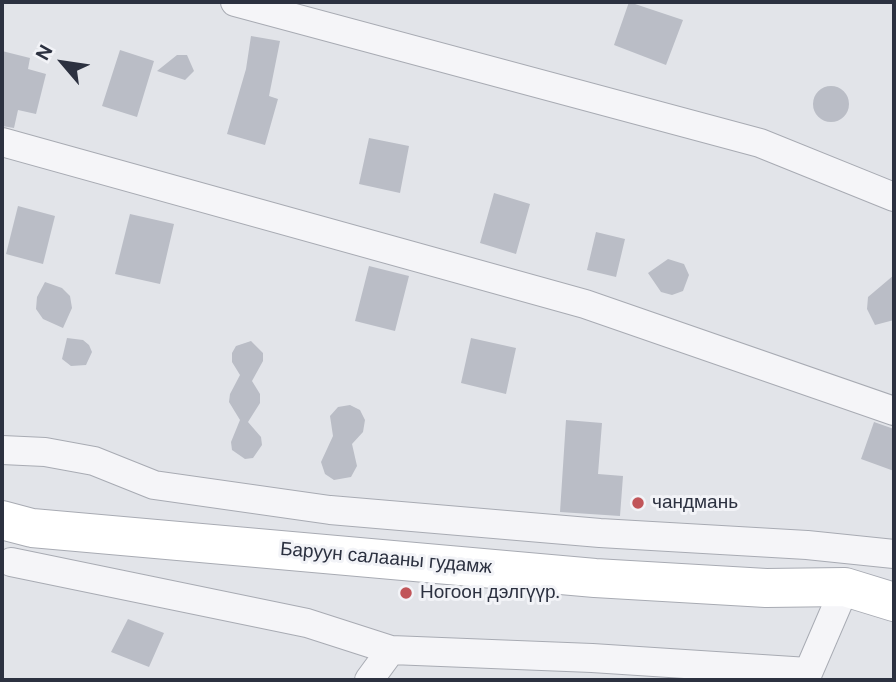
<!DOCTYPE html>
<html>
<head>
<meta charset="utf-8">
<style>
	body { margin:0 }
	#map { position:relative; width:896px; height:682px; overflow:hidden; background:#e2e4e9; font-family:"DM Sans",sans-serif }
	canvas { display:block }
	.frame { position:absolute; inset:0; border:4px solid #2c3140; pointer-events:none }
	.north { position:absolute; left:28px; top:28px; width:70px; height:70px; -webkit-text-stroke:5px #f2f3f7; paint-order:stroke; rotate:299deg; font-size:19px; font-weight:700; line-height:28px; text-align:center; color:#2c3140 }
	.north::after { content:''; display:block; margin:auto; width:24px; height:32px; background:#2c3140; clip-path:polygon(50% 0,100% 100%,50% 72%,0 100%) }
</style>
</head>
<body>
<div id="map">
<canvas width="896" height="682"></canvas>
<div class="frame"></div>
<div class="north">N</div>
</div>
<script>
const g = document.querySelector('canvas').getContext('2d');
g.lineJoin = 'round';
function fill(path, color) { g.fillStyle = color; g.fill(path, 'evenodd'); }
const toPath = rows => new Path2D(rows.map(r => 'M' + r).join(''));
function stroke(path, color, width, dash) { g.strokeStyle = color; g.lineWidth = width; g.lineCap = dash ? 'butt' : 'round'; g.setLineDash(dash || []); g.stroke(path); }
function write(font, color, halo, rows, align = 'center') {
  g.font = font + ' "DM Sans",sans-serif'; g.lineWidth = 6; g.setLineDash([]); g.textBaseline = 'middle'; g.strokeStyle = halo; g.fillStyle = color; for (const [text, x, y, turn = 0] of rows) {
    g.save(); g.translate(x, y); g.rotate((+turn || 0) * Math.PI / 180); g.textAlign = isNaN(turn) ? turn : align; if (halo) g.strokeText(text, 0, 0); g.fillText(text, 0, 0); g.restore();
  }
}
fill(toPath([
	[629,2,683,20,666,65,614,45],
	[251,36,280,41,269,96,278,99,265,145,227,134,246,69],
	[120,50,154,61,137,117,102,106],
	[2,51,30,58,28,69,46,74,36,114,18,110,14,128,2,126],
	[177,55,187,55,194,71,185,80,157,71],
	'813 104a18 18 0 1 1 36 0a18 18 0 1 1-36 0Z',
	[369,138,409,146,400,193,359,184],
	[494,193,530,204,516,254,480,243],
	[18,206,55,216,43,264,6,254],
	[130,214,174,224,160,284,115,274],
	[596,232,625,239,616,277,587,270],
	[668,259,684,264,689,275,683,291,672,295,661,292,648,273],
	[369,266,409,276,395,331,355,321],
	[894,275,894,320,875,325,867,309,868,297],
	[45,282,62,288,70,296,72,308,63,328,43,319,36,309,37,297],
	[67,338,83,340,89,345,92,352,86,365,71,366,62,359],
	[471,338,516,348,506,394,461,383],
	[251,341,263,353,263,361,252,381,260,394,260,403,248,422,261,437,262,445,253,458,245,459,232,450,231,442,240,420,229,402,230,394,240,375,232,362,232,353,236,346],
	[350,405,360,410,365,420,363,432,352,444,357,466,351,477,334,480,325,474,321,462,333,436,330,416,338,407],
	[566,420,602,423,598,474,623,476,620,516,560,512],
	[874,422,894,429,894,471,861,459],
	[128,619,164,633,149,667,111,652]
]), '#babdc6');
const street = toPath([
	[235,2,760,143,894,197],
	[2,142,585,304,894,411],
	[2,450,45,452,94,461,154,485,330,510,600,533,807,545,894,554],
	[11,562,307,623,391,650],
	[369,680,391,650,592,658,808,672],
	[805,680,845,587]
]);
const secondary = toPath([
	[2,520,32,528,595,578,766,588,845,587,894,602]
]);
stroke(street, '#a8abb3', 30);
stroke(secondary, '#a8abb3', 40);
stroke(street, '#f5f5f8', 28);
stroke(secondary, '#fff', 38);
for (const [x, y, r, color] of [
	[638,503,7,"#c15559"],
	[406,593,7,"#c15559"]
]) { const dot = new Path2D(); dot.arc(x, y, r, 0, 2 * Math.PI); g.fillStyle = color; g.fill(dot); stroke(dot, '#f2f3f7', 2.5); }
write('19px', '#2c3140', '#f2f3f7', [
	["чандмань",652,503],
	["Ногоон дэлгүүр.",420,593]
], 'left');
write('19px', '#2c3140', '#f2f3f7', [
	["Баруун салааны гудамж",386,559,5]
]);
</script>
</body>
</html>
